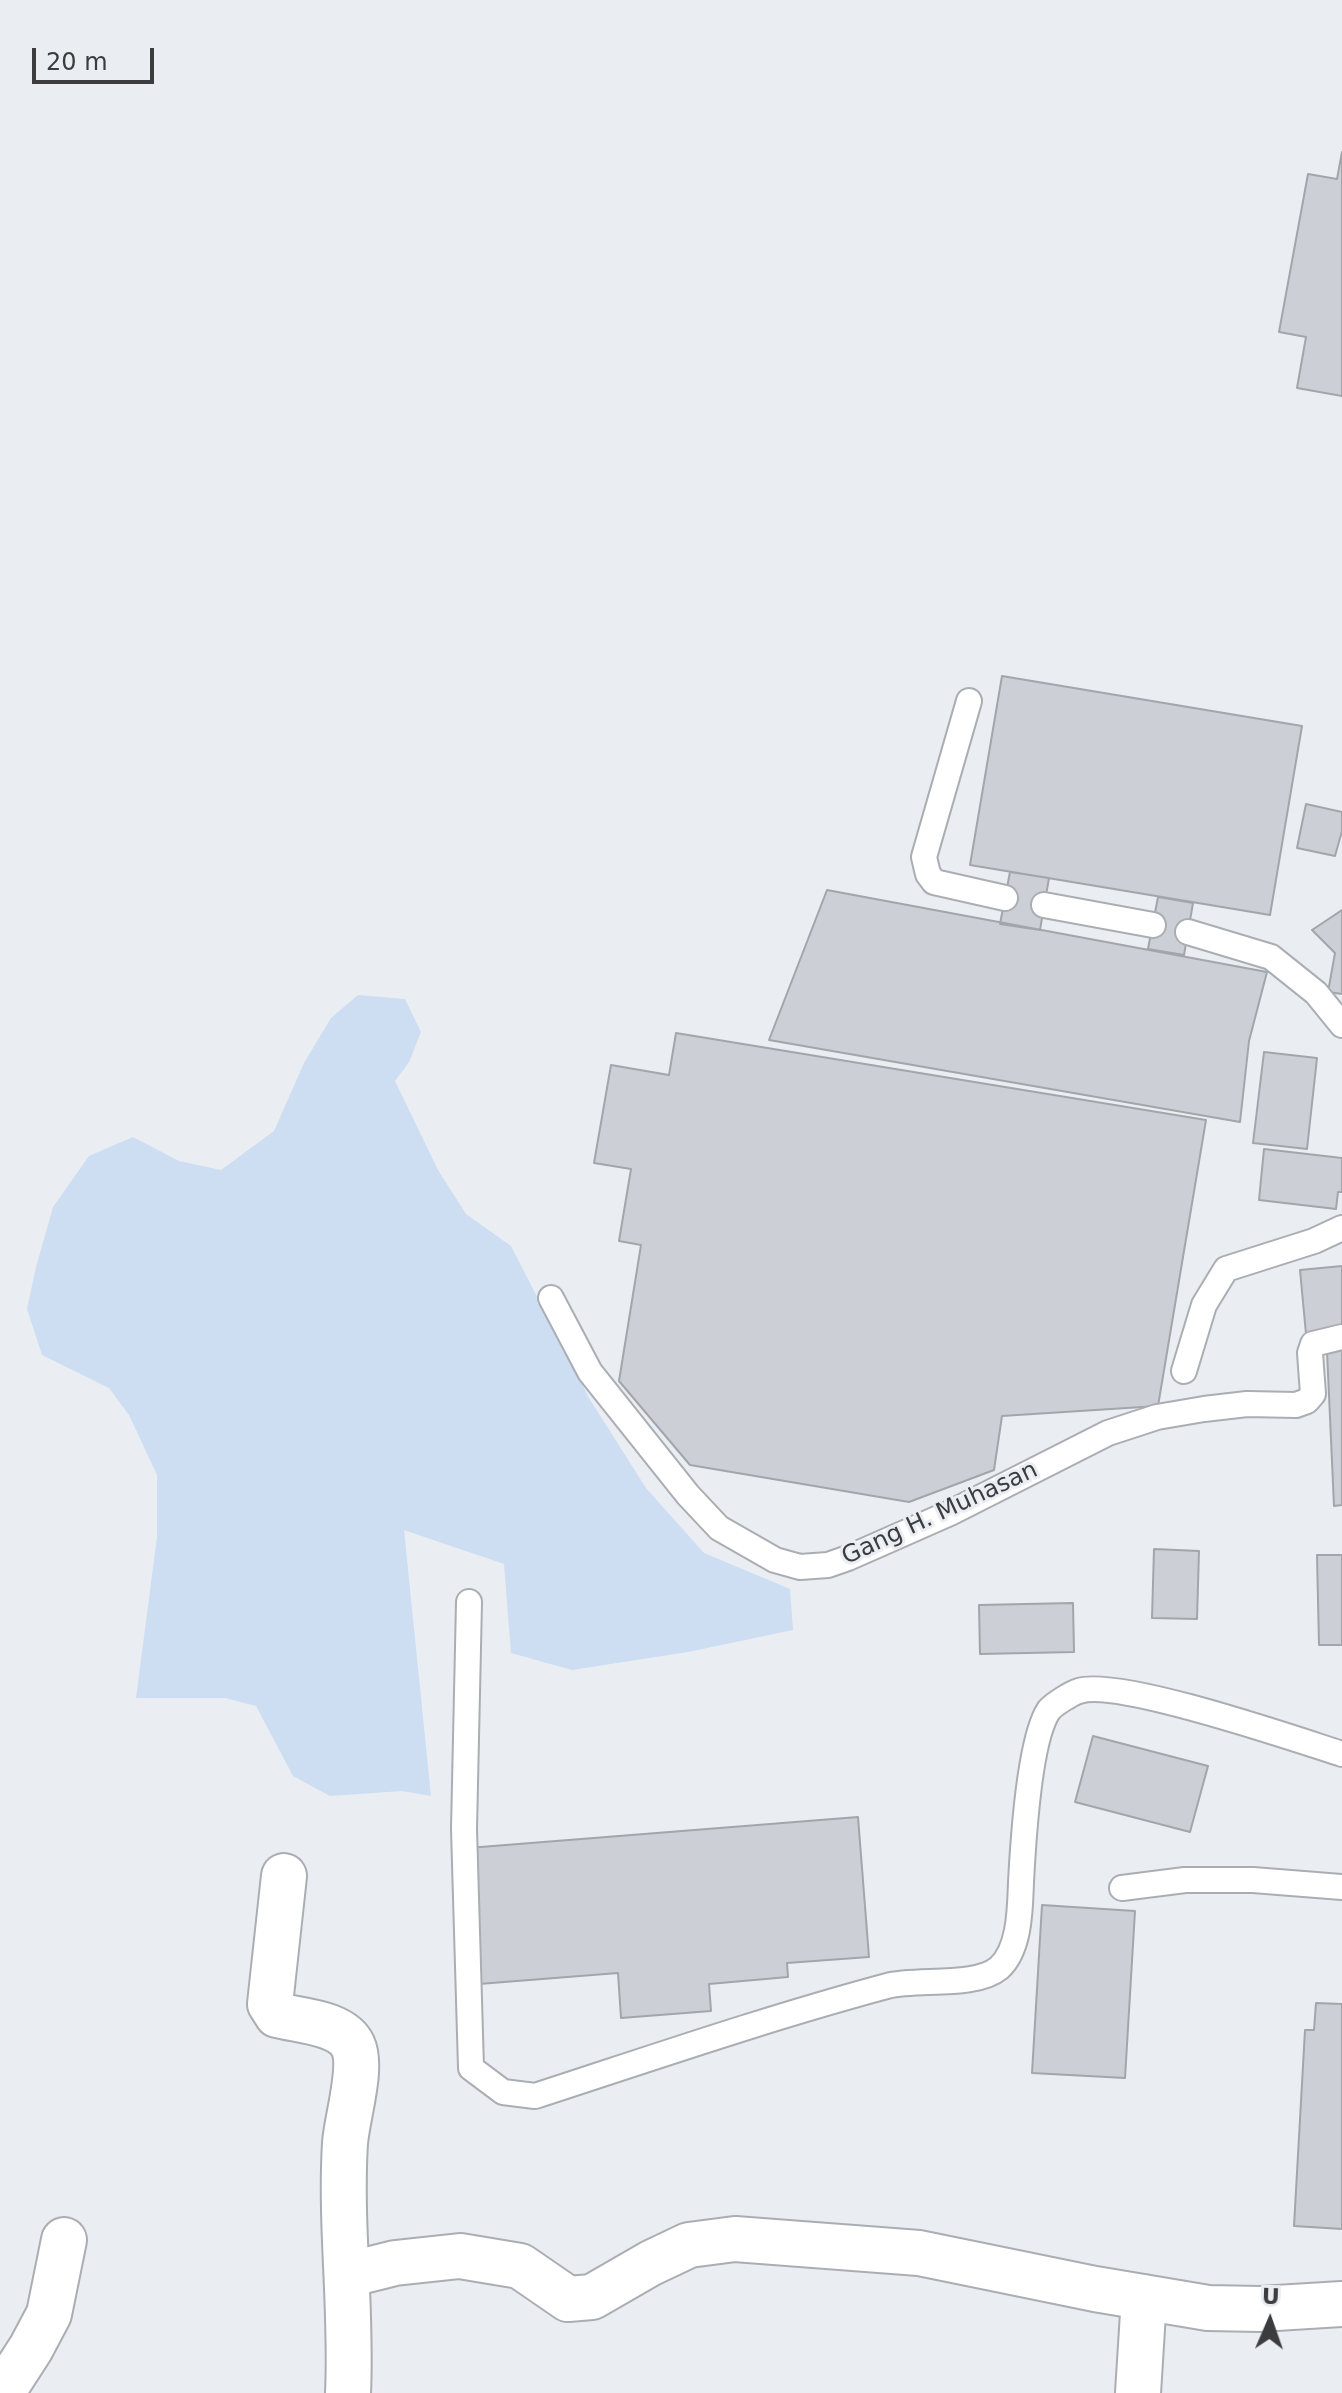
<!DOCTYPE html>
<style>
body{margin:0}
#map{position:relative;width:1342px;height:2393px;overflow:hidden;background:#eaeef3;font-family:"DejaVu Sans",sans-serif}
canvas{display:block}
.north{position:absolute;left:1230px;top:2281px;width:80px;height:80px;-webkit-text-stroke:6px #eaeef3;paint-order:stroke;rotate:2deg;font-size:22px;font-weight:700;line-height:32px;text-align:center;color:#3a3c3e}
.north::after{content:'';display:block;margin:auto;width:28px;height:36px;background:#3a3c3e;clip-path:polygon(50% 0,100% 100%,50% 72%,0 100%)}
.scale{position:absolute;left:32px;top:48px;width:122px;height:36px;box-sizing:border-box;border:4px solid #3a3c3e;border-top:0;padding-left:10px;font-size:24px;line-height:28px;white-space:nowrap;color:#3a3c3e;-webkit-text-stroke:6px #eaeef3;paint-order:stroke}
</style>
<div id="map">
<canvas width="1342" height="2393"></canvas>
<div class="north">U</div>
<div class="scale">20 m</div>
</div>
<script>
const g = document.querySelector('canvas').getContext('2d');
g.lineJoin = 'round';
function fill(path, color) { g.fillStyle = color; g.fill(path, 'evenodd'); }
function strokePath(path, color, width, dash) { g.strokeStyle = color; g.lineWidth = width; g.lineCap = dash ? 'butt' : 'round'; g.setLineDash(dash || []); g.stroke(path); }
function write(font, color, halo, rows, align = 'center') {
  g.font = font + ' "DejaVu Sans",sans-serif'; g.lineWidth = 6; g.setLineDash([]); g.textBaseline = 'middle'; g.strokeStyle = halo; g.fillStyle = color; for (const [text, x, y, turn = 0] of rows) {
    g.save(); g.translate(x, y); g.rotate((+turn || 0) * Math.PI / 180); g.textAlign = isNaN(turn) ? turn : align; if (halo) g.strokeText(text, 0, 0); g.fillText(text, 0, 0); g.restore();
  }
}
const green = new Path2D(`
 M358,995L405,999L421,1032L409,1062L395,1081L438,1170L466,1214L511,1246L589,1398L646,1488L704,1553L790,1589L793,1630L688,1652L572,1670L511,1653L504,1564L404,1530L431,1796L402,1791L330,1796L293,1776L256,1706L225,1698H136L157,1537V1475L129,1415L109,1388L42,1355L27,1309L36,1267L53,1207L89,1156L133,1137L179,1161L221,1170L274,1131L304,1063L331,1018Z`);
const building = new Path2D(`
 M1342,152V396L1297,388L1306,337L1279,332L1308,174L1337,179Z
 M1002,676L1302,726L1270,915L970,865Z
 M1306,804L1342,812V831L1335,856L1297,848Z
 M1010,872L1049,878L1040,930L1000,924Z
 M827,890L1267,972L1249,1041L1240,1122L769,1040Z
 M1158,897L1193,903L1184,955L1148,949Z
 M1342,910V994L1328,992L1335,953L1312,930Z
 M676,1033L1206,1120L1158,1406L1002,1416L994,1470L909,1502L690,1465L619,1381L641,1245L619,1241L631,1169L594,1163L611,1065L669,1075Z
 M1264,1052L1317,1058L1307,1149L1253,1143Z
 M1264,1149L1342,1158V1192H1338L1336,1209L1259,1200Z
 M1342,1266V1331L1306,1334L1300,1270Z
 M1327,1351H1342V1505L1334,1506Z
 M1154,1549L1199,1551L1197,1619L1152,1618Z
 M1317,1555H1342V1645H1319Z
 M1073,1603L1074,1652L980,1654L979,1605Z
 M1093,1736L1208,1766L1190,1832L1075,1802Z
 M858,1817L869,1957L787,1963L788,1977L709,1984L711,2011L621,2018L618,1973L479,1984L468,1848Z
 M1042,1905L1135,1911L1125,2078L1032,2073Z
 M1316,2003L1342,2004V2229L1294,2226L1305,2030H1314Z`);
const lane = new Path2D(`
 M969,701L924,857L928,874L934,882L1005,898
 M1044,905L1153,925
 M1188,932L1271,957L1316,993L1342,1025
 M551,1298L590,1372L688,1495L719,1528L775,1560L800,1567L828,1565L848,1558L950,1513L1108,1433L1157,1417L1204,1409L1247,1404L1296,1405L1307,1401L1313,1394L1310,1353L1313,1344L1342,1337
 M1184,1371L1204,1305L1226,1269L1314,1241L1342,1228
 M469,1602L464,1829L471,2068L503,2092L535,2096C652,2058 768,2018 887,1986C917,1978 975,1988 999,1968C1020,1949 1020,1909 1021,1882C1023,1844 1029,1739 1049,1710C1054,1704 1072,1693 1079,1691C1118,1678 1295,1739 1342,1754
 M1122,1888L1185,1880H1253L1342,1887`);
const street = new Path2D(`
 M284,1876L270,2004L277,2015C300,2021 342,2022 353,2046C363,2068 347,2117 345,2143C340,2226 352,2310 348,2393
 M347,2275L395,2263L460,2256L520,2266L568,2299L592,2297L651,2263L689,2245L735,2239L919,2253L1095,2289L1208,2308L1260,2309L1342,2304
 M2,2393L31,2348L49,2314L64,2240
 M1138,2393L1144,2297`);
const streetNames = [
 ["Gang H. Muhasan",940,1514,-25]
];
fill(green, '#cdddf2');
fill(building, '#ccd0d6');
strokePath(building, '#a2a6ab', 2);
strokePath(lane, '#aaaeb3', 28);
strokePath(street, '#aaaeb3', 48);
strokePath(lane, '#fff', 24);
strokePath(street, '#fff', 44);
write('24px', '#3a3c3e', '#eaeef3', streetNames);
</script>
